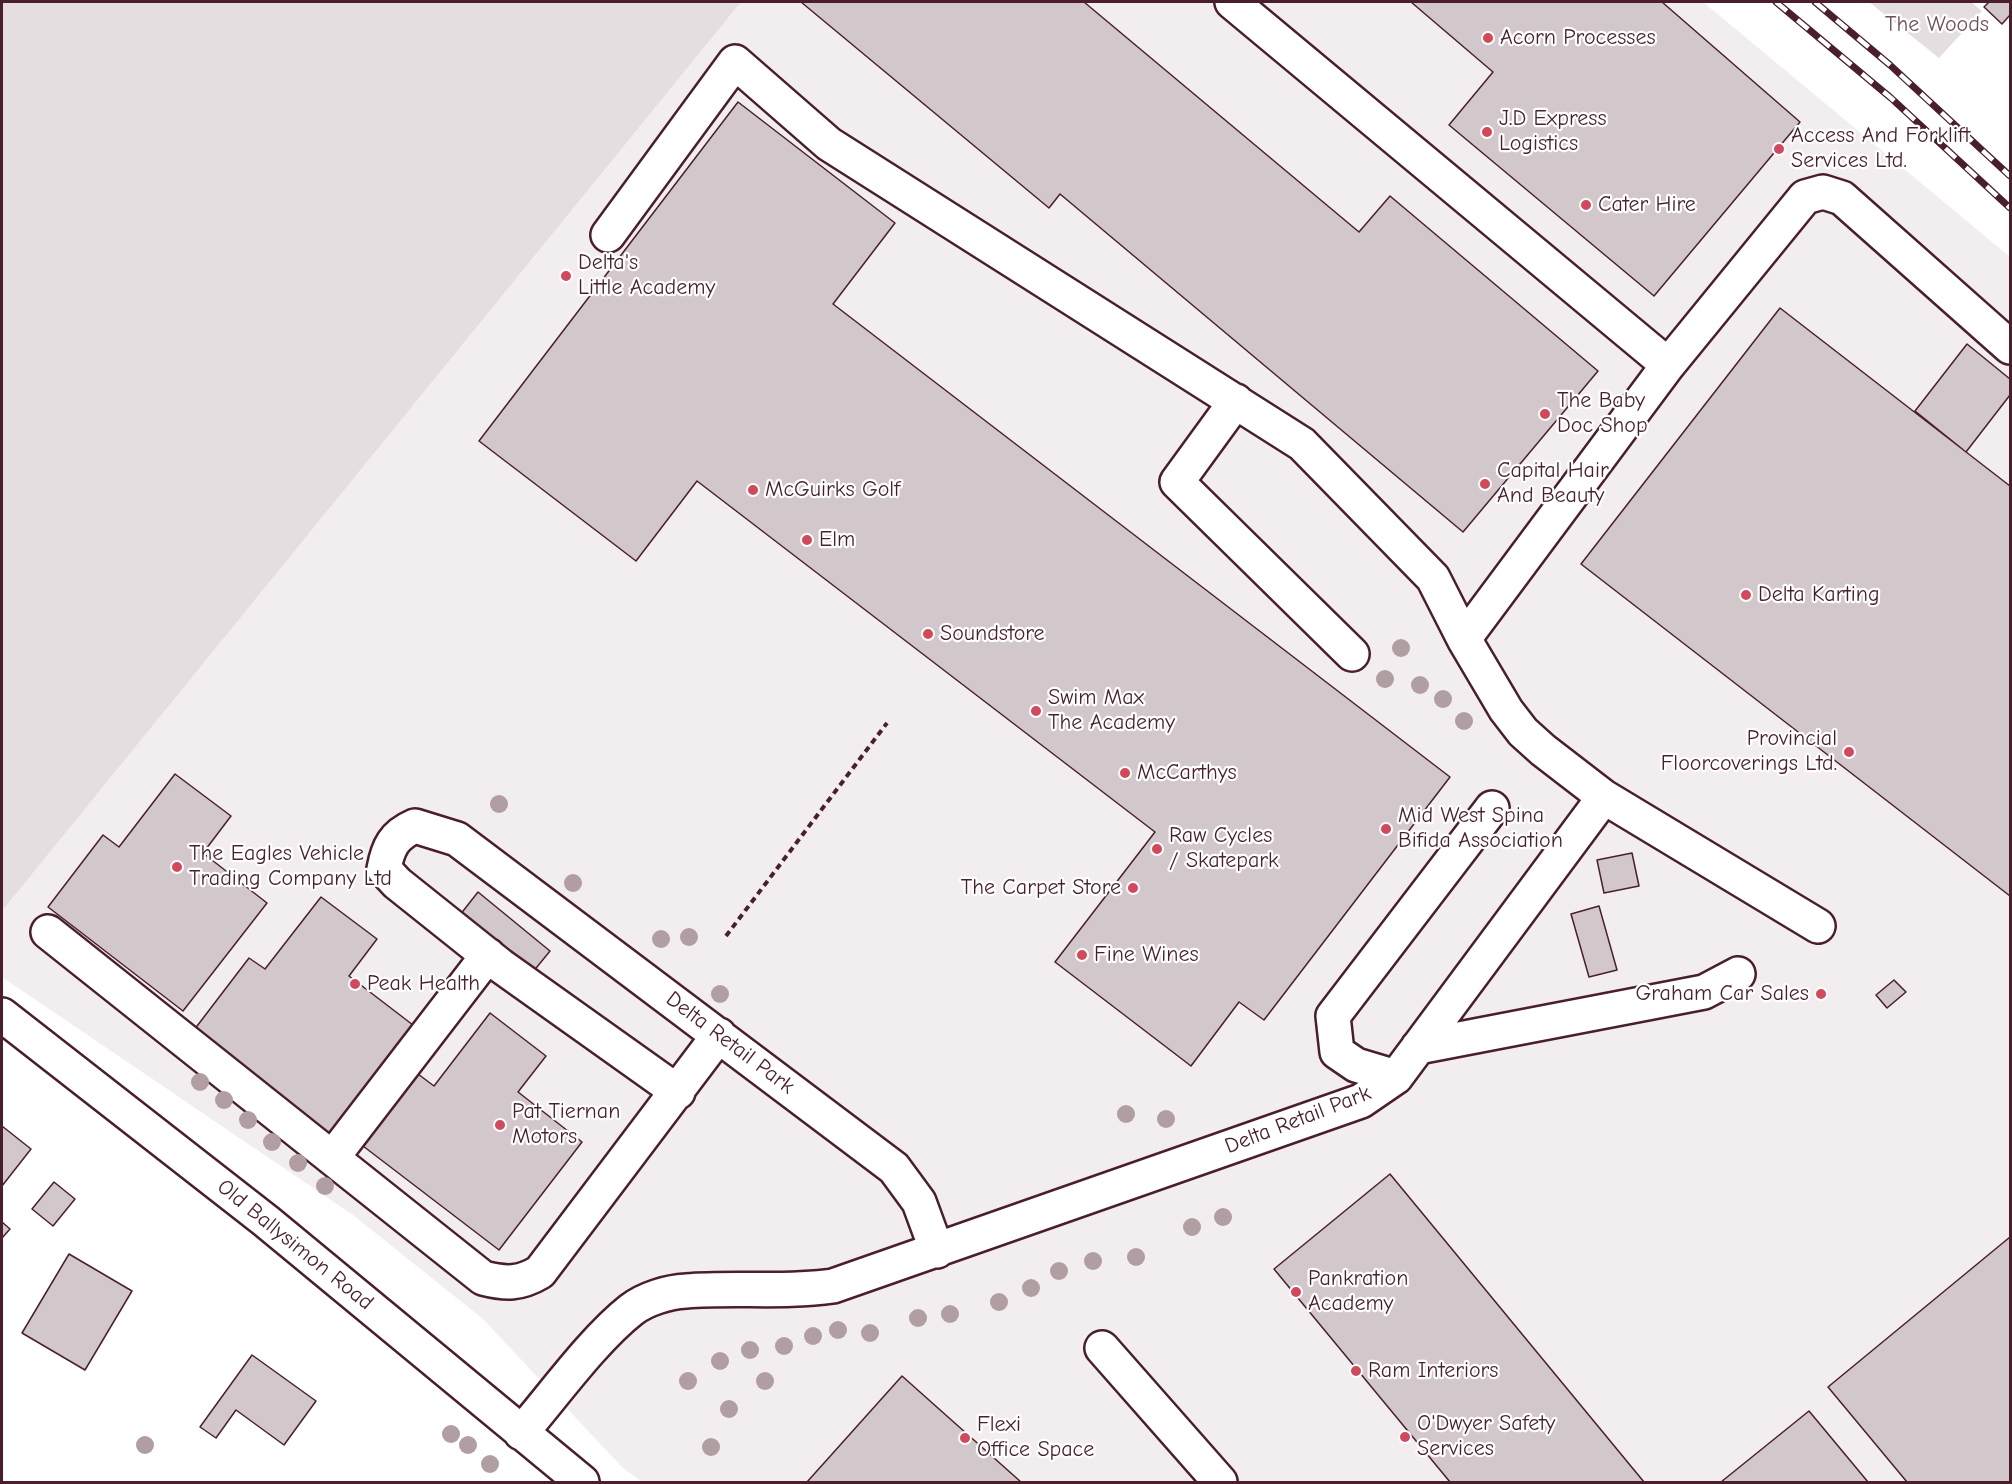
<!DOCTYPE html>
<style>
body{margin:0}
#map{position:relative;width:2012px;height:1484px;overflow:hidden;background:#fff;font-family:"Comic Neue",sans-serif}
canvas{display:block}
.frame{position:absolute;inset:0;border:3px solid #4a1f2b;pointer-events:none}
</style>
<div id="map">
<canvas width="2012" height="1484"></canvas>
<div class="frame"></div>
</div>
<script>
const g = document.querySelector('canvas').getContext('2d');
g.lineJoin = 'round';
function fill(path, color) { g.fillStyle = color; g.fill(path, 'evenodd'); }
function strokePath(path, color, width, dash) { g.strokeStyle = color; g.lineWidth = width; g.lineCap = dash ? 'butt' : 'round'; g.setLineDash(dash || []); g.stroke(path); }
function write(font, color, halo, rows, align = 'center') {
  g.font = font + ' "Comic Neue",sans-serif'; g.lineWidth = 4.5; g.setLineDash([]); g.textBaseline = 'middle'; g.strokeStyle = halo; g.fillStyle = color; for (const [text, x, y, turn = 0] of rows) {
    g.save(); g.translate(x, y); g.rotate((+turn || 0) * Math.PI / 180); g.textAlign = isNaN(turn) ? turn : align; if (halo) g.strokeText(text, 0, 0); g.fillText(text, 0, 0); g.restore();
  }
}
const built = new Path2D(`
 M741,2H1703L2010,257V1482H642L622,1467L483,1319L353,1215L2,977V911Z`);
const green = new Path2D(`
 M2,2H741L2,911Z
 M1869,2H1971L1982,11L1939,58Z`);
const building = new Path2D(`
 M801,2H1084L1359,232L1390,196L1598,371L1463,532L1060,194L1049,208Z
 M1411,2H1662L1800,122L1654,296L1449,125L1493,72Z
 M1989,2H2010V15L2002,24L1984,7Z
 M738,102L895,223L833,304L1450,777L1264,1020L1239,1002L1191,1066L1055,962L1155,832L697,481L636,561L479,441Z
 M1780,308L2010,486V896L1581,564Z
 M1967,344L2010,379V395L1966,452L1915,411Z
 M175,774L231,816L203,853L267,903L183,1011L48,907L103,835L119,847Z
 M1632,853L1639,886L1604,893L1597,860Z
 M478,892L550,951L528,978L456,920Z
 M321,897L377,939L349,976L413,1025L330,1134L194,1030L249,958L265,969Z
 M1599,906L1617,970L1589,977L1571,914Z
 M1894,980L1906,992L1887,1008L1876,995Z
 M490,1013L546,1056L518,1092L582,1142L499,1250L363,1146L418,1074L434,1086Z
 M2,1126L31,1149L2,1186Z
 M1390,1174L1644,1482H1450L1274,1269Z
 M54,1182L75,1199L53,1226L32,1209Z
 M2,1222L10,1229L2,1238Z
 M2010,1237V1482H1907L1828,1387Z
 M69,1254L132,1291L85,1370L22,1333Z
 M252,1355L316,1401L284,1445L236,1410L216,1438L200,1427Z
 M902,1376L1021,1482H807Z
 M1809,1411L1868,1482H1721Z`);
const path = new Path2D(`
 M726,936L887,723`);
const minor = new Path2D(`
 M1232,2L1668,365
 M608,235L735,62L829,144L1302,444L1433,578L1464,639
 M1236,401L1177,482L1352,654
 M1818,926L1604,797L1543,750L1523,732L1506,710L1464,639L1668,365L1805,197L1823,192L1842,198L2010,347
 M48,932L483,1278C506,1284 520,1284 540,1272L719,1035
 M2,1015L266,1221L582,1482
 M1418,1047L1704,992L1738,974
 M1396,1077L1356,1065L1337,1052L1333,1016L1492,808
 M678,1092L501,966L397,883L384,869C388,847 394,835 415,826L457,839L894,1168L919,1202L937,1251
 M332,1158L488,955
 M1102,1348L1220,1482
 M521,1433C553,1396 593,1340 631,1310C645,1299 668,1292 686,1291C735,1287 784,1293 833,1286L1361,1101L1396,1077L1604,797`);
const rail = new Path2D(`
 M1776,2L1891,98L2010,208
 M1815,2L1890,65L2010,176`);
const trees = [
 [1401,648],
 [1385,679],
 [1420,685],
 [1443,699],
 [1464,721],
 [499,804],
 [573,883],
 [689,937],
 [661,939],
 [720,994],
 [200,1082],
 [224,1100],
 [1126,1114],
 [1166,1119],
 [248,1120],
 [272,1142],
 [298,1163],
 [325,1186],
 [1223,1217],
 [1192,1227],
 [1136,1257],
 [1093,1261],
 [1059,1271],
 [1031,1288],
 [999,1302],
 [950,1314],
 [918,1318],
 [838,1330],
 [870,1333],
 [813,1336],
 [784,1346],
 [750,1350],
 [720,1361],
 [688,1381],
 [765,1381],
 [729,1409],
 [451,1434],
 [145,1445],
 [468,1445],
 [711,1447],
 [490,1464]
];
const markers = [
 [1488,38,6,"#d1495b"],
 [1487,132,6,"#d1495b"],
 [1779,149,6,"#d1495b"],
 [1586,205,6,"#d1495b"],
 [566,276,6,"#d1495b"],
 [1545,414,6,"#d1495b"],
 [1485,484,6,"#d1495b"],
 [753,490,6,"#d1495b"],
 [807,540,6,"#d1495b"],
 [1746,595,6,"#d1495b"],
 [928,634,6,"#d1495b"],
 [1036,711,6,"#d1495b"],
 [1849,752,6,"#d1495b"],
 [1125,773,6,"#d1495b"],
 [1386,829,6,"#d1495b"],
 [1157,849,6,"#d1495b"],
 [177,867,6,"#d1495b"],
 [1133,888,6,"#d1495b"],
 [1082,955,6,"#d1495b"],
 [355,984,6,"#d1495b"],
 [1821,994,6,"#d1495b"],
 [500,1125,6,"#d1495b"],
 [1296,1292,6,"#d1495b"],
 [1356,1371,6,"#d1495b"],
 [1405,1437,6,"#d1495b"],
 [965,1438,6,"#d1495b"]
];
const parkNames = [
 ["The Woods",1937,25]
];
const poiNames = [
 ["Acorn Processes",1500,38],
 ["J.D Express",1499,119],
 ["Logistics",1499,144],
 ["Access And Forklift",1791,136],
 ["Services Ltd.",1791,161],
 ["Cater Hire",1598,205],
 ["Delta's",578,263],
 ["Little Academy",578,288],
 ["The Baby",1557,401],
 ["Doc Shop",1557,426],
 ["Capital Hair",1497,471],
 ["And Beauty",1497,496],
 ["McGuirks Golf",765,490],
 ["Elm",819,540],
 ["Delta Karting",1758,595],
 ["Soundstore",940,634],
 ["Swim Max",1048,698],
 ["The Academy",1048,723],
 ["Provincial",1837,739,"right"],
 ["Floorcoverings Ltd.",1837,764,"right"],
 ["McCarthys",1137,773],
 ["Mid West Spina",1398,816],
 ["Bifida Association",1398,841],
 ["Raw Cycles",1169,836],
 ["/ Skatepark",1169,861],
 ["The Eagles Vehicle",189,854],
 ["Trading Company Ltd",189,879],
 ["The Carpet Store",1121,888,"right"],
 ["Fine Wines",1094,955],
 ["Peak Health",367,984],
 ["Graham Car Sales",1809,994,"right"],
 ["Pat Tiernan",512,1112],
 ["Motors",512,1137],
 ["Pankration",1308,1279],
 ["Academy",1308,1304],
 ["Ram Interiors",1368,1371],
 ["O'Dwyer Safety",1417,1424],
 ["Services",1417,1449],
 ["Flexi",977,1425],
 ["Office Space",977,1450]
];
const streetNames = [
 ["Delta Retail Park",730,1043,37],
 ["Delta Retail Park",1298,1120,-21],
 ["Old Ballysimon Road",295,1245,39]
];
fill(built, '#f2eeef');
fill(green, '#e5dee0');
fill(building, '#d2c7cb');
strokePath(building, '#4a1f2b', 1.5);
strokePath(minor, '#4a1f2b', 38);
strokePath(path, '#4a1f2b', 4, [6, 4.5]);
strokePath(minor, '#fff', 33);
strokePath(rail, '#4a1f2b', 7);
strokePath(rail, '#fff', 4.5, [14]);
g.fillStyle = '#b19ea3';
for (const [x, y] of trees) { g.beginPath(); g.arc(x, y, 9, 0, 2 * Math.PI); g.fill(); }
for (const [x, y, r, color] of markers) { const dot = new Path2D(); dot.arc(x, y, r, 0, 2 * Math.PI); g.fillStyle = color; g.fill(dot); strokePath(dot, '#fff', 2); }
write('22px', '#714f58', '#fff', parkNames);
write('22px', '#4a1f2b', '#fff', poiNames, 'left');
write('22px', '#4a1f2b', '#fff', streetNames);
</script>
